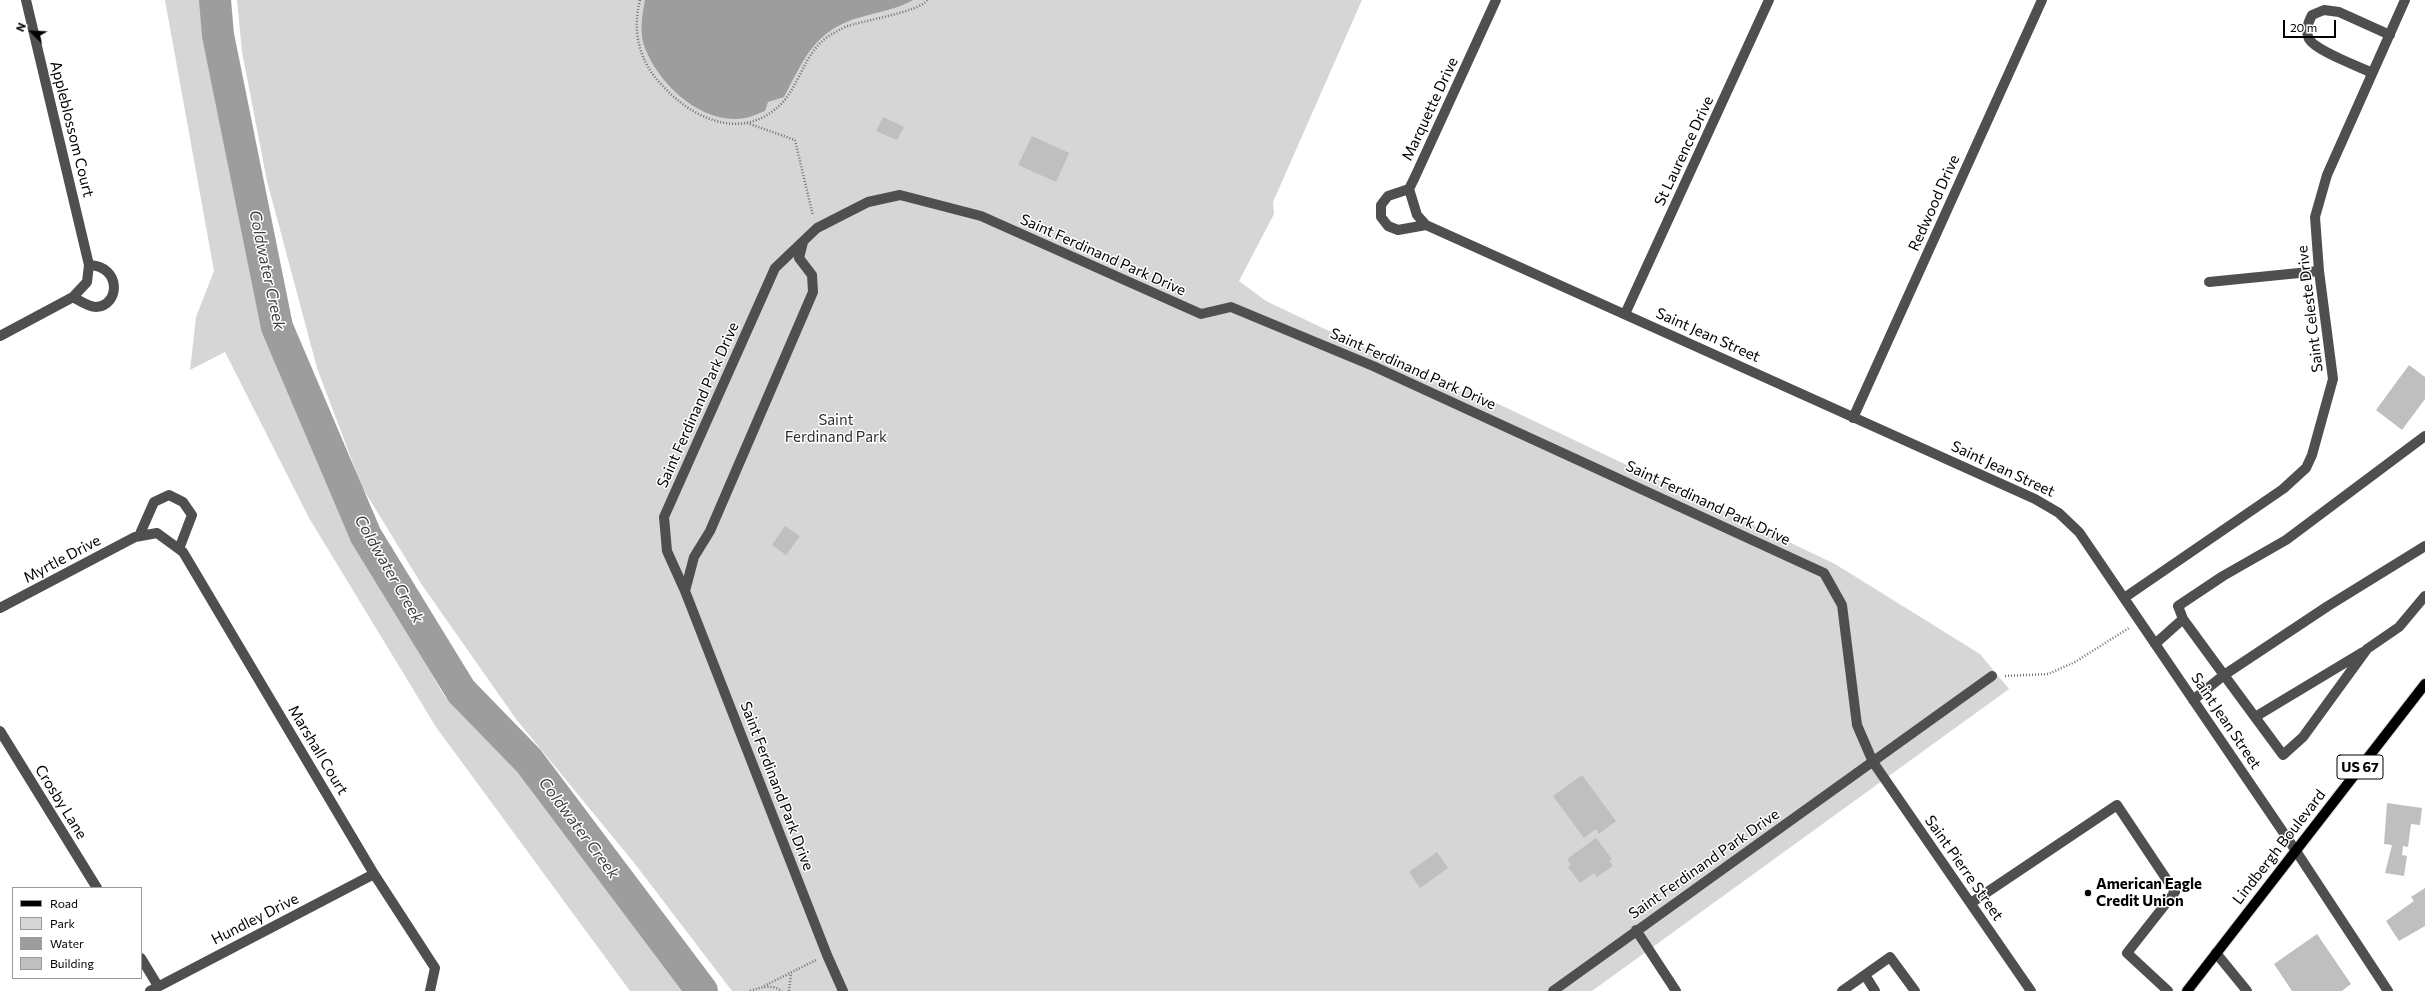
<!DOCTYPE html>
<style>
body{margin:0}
#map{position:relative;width:2425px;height:991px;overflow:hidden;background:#fff;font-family:Commissioner,sans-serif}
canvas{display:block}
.legend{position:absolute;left:12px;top:887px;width:130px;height:92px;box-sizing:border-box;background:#fff;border:1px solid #999;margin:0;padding:5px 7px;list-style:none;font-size:12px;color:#000}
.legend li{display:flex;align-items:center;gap:8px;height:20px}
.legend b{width:20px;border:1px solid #999}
.north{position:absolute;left:12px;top:12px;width:40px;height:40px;-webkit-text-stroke:3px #fff;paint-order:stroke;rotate:294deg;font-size:11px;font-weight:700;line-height:16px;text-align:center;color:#000}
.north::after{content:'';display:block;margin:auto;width:14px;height:18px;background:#000;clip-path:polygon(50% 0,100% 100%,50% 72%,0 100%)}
.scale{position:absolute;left:2283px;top:20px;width:53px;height:18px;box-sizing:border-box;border:2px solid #000;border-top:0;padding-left:5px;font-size:12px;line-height:14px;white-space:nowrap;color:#000;-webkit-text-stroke:3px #fff;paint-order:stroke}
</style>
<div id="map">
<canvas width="2425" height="991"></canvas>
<ul class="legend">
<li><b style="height:5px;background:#000"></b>Road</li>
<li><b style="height:11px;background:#d6d6d6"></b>Park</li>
<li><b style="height:11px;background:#9d9d9d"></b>Water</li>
<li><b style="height:11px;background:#bfbfbf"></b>Building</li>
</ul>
<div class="north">N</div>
<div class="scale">20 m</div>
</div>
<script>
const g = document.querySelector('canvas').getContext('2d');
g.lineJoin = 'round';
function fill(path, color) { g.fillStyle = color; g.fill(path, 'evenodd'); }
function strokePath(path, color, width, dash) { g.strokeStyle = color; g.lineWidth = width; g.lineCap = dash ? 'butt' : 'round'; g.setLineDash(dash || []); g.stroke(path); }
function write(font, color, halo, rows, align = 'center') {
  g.font = font + ' Commissioner,sans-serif'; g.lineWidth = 3; g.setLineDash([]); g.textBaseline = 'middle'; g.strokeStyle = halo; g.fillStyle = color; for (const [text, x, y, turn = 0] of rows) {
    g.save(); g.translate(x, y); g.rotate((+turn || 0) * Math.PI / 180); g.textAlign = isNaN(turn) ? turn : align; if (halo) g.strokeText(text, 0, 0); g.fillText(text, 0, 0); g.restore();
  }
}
const green = new Path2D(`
 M165,0H200L262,331L347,529L445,697L511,763L683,991H630L436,727L309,518L225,352L190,370L196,317L214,271Z
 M237,0H1362L1273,202L1274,214L1239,281L1266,301L1457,392L1469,390L1835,564L1980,654L2009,689L1592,991H732L635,864L516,719L422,585L362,487L317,368L267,181L242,52Z`);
const water = new Path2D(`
 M645,0H913C898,9 878,12 861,17C815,30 805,57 784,97L768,102L765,111C759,113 752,117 745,118C703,126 659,85 645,48C639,33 642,16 645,0Z`);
const river = new Path2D(`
 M215,0L218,35L277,327L366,536L461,691L529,761L702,991`);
const building = new Path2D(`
 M883,117L904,127L897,140L876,131Z
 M1032,136L1069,153L1056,182L1018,165Z
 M2409,365L2425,377V399L2402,430L2376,410Z
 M785,526L800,536L786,555L772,545Z
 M1582,775L1616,821L1599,834L1596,829L1584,838L1553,796Z
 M2387,803L2422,808L2420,825L2411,824L2408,847L2403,846L2402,855L2407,856L2404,876L2385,873L2392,845L2384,844Z
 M1596,838L1612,859L1609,861L1613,866L1597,877L1594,873L1580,883L1568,867L1571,865L1567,859Z
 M1437,852L1448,868L1420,888L1409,872Z
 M2425,888V926L2399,941L2386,921L2414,901L2411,897Z
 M2317,934L2351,984L2342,991H2292L2274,964Z`);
const path = new Path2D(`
 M640,0C632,31 639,61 661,84C692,119 743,143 782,103C800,84 805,51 829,36C834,33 839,30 845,27C860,21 920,12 927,0
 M747,123L795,140L813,216
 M2005,676L2048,674L2075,662L2129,628
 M764,986L816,960
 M750,991C762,987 771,984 782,991
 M789,991L791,973`);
const minor = new Path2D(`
 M1496,0L1414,179L1409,189L1388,196L1381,205V217L1388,226L1398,230L1426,225L2035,499L2059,513L2079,532L2296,851L2388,991
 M2372,73C2358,66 2316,51 2309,39C2305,30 2308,23 2312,15L2324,10L2339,12L2390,35
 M1409,189L1417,215L1426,225
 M2209,282L2319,271
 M73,297C80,301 89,307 96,307C120,306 122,266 89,265
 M1625,314L1769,0
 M0,336L73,297L87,282L89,265L26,0
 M1853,418L2042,0
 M139,536L154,502L169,495L183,502L192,515L179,549
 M2425,546L2328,606L2224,675L2283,755L2303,737L2367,649L2399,627L2425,596
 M685,591L694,557L710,531L813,292L812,275L799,258L803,242
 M2124,598L2283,489L2306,468L2312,455L2333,379L2319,271L2315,217L2327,175L2405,0
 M0,608L135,537L157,533L183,552L374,874L435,968L430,991
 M2155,644L2183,619
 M2193,700L2224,675L2183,619L2178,606L2223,576L2286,540L2425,436
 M2255,717L2363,652
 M0,731L97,888
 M1971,903L2117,805L2175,892L2127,953L2168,991
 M1636,930L1676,991
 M2216,953L2247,991
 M141,958L158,986
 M1865,975L1875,991
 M150,991L374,874
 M843,991L827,955L685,591L667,551L664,517L775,268L817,228L868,202L900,195L981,216L1201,314L1231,307L1373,366L1824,573L1842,605L1857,725L1873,762L2031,991
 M1553,991L1992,676
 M1842,991L1890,957L1915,991`);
const major = new Path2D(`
 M2187,991L2425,684`);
const markers = [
 [2088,893,4,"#000"]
];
const shields = [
 [2360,767,46]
];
const shieldNames = [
 ["US 67",2360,767]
];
const streetNames = [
 ["Marquette Drive",1430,109,-65],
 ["Appleblossom Court",72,129,76],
 ["St Laurence Drive",1684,151,-65],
 ["Redwood Drive",1934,203,-66],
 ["Saint Ferdinand Park Drive",1103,255,24],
 ["Saint Celeste Drive",2310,309,-97],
 ["Saint Jean Street",1708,335,24],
 ["Saint Ferdinand Park Drive",1413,369,24],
 ["Saint Ferdinand Park Drive",698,405,-66],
 ["Saint Jean Street",2003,469,25],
 ["Saint Ferdinand Park Drive",1708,503,25],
 ["Myrtle Drive",62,559,-28],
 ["Saint Jean Street",2226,721,56],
 ["Marshall Court",318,750,59],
 ["Saint Ferdinand Park Drive",777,786,69],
 ["Crosby Lane",61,802,58],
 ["Lindbergh Boulevard",2279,847,-52],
 ["Saint Ferdinand Park Drive",1704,864,-35],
 ["Saint Pierre Street",1964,868,55],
 ["Hundley Drive",255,919,-27]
];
const parkNames = [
 ["Saint",836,420],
 ["Ferdinand Park",836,437]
];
const poiNames = [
 ["American Eagle",2096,884],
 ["Credit Union",2096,901]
];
const waterNames = [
 ["Coldwater Creek",267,270,78],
 ["Coldwater Creek",389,569,60],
 ["Coldwater Creek",579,828,53]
];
fill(green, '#d6d6d6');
fill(water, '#9d9d9d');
strokePath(river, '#9d9d9d', 32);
fill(building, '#bfbfbf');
strokePath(major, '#dbdbdb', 12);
strokePath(path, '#717171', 2.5, [1, 2]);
strokePath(minor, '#4f4f4f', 10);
strokePath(major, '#000', 10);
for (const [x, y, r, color] of markers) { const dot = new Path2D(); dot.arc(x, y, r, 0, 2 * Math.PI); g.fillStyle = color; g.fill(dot); strokePath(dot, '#fff', 1.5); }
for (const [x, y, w] of shields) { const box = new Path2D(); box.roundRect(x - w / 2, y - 12, w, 24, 3); g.fillStyle = '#fff'; g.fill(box); strokePath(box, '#000', 1); }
write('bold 14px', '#000', null, shieldNames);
write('15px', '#000', '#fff', streetNames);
write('15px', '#2d2d2d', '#fff', parkNames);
write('bold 15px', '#000', '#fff', poiNames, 'left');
write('italic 16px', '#3e3e3e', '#fff', waterNames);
</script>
